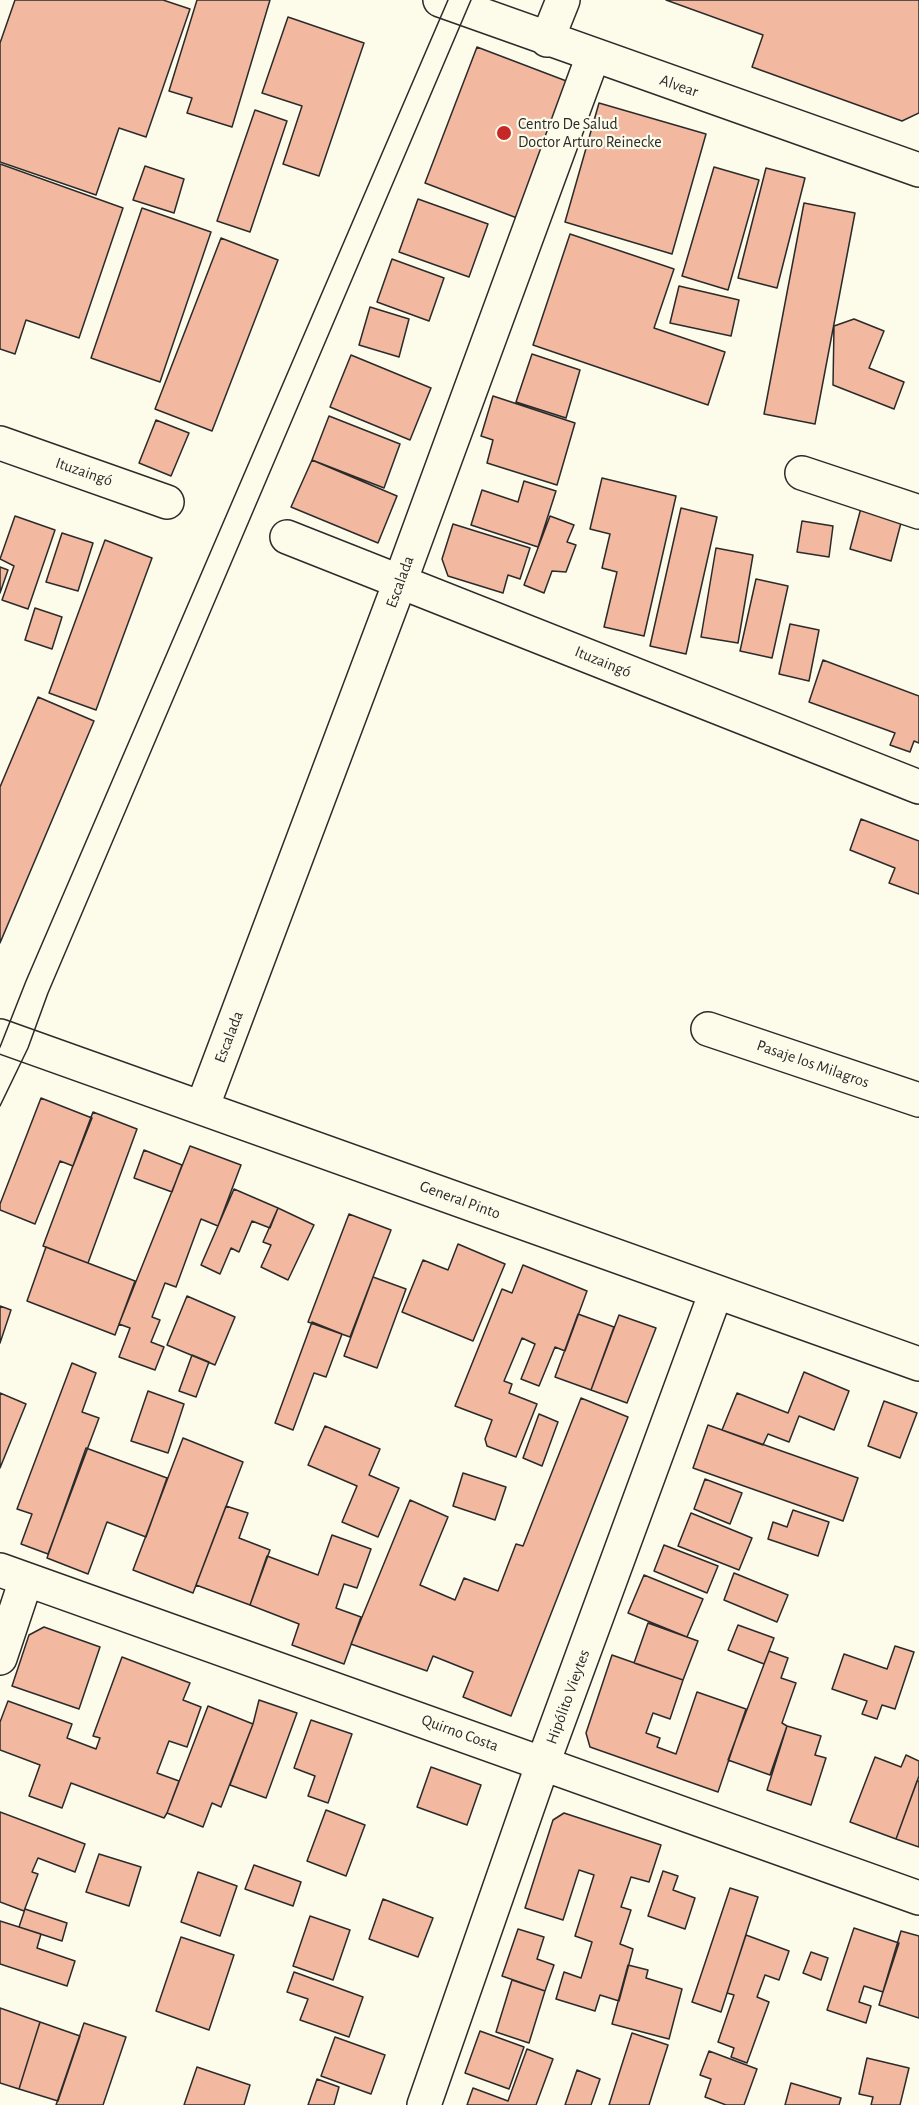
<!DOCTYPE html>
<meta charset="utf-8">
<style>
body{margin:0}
canvas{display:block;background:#fdfbea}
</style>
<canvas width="919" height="2105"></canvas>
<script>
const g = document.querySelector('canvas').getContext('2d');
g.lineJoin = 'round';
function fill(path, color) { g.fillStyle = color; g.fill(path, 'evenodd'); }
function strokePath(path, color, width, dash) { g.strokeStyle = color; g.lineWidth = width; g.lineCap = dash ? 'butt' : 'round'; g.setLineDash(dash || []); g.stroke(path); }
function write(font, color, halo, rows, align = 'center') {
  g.font = font + ' "Alegreya Sans",sans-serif'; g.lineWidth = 4.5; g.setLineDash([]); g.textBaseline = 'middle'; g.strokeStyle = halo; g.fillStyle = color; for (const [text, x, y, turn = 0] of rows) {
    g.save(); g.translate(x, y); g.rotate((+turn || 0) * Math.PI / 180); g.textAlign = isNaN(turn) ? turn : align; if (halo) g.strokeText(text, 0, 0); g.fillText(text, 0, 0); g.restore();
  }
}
const building = new Path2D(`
 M15,0H163L190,9L146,137L119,128L96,195L0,162V43Z
 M197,0H270L232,127L187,113L192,98L169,91Z
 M666,0H919V113L902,121L752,67L763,35Z
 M288,17L364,43L319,176L283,164L302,106L262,93Z
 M477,47L569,82L517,218L425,183Z
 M599,103L706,134L672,254L565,222Z
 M255,110L287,121L250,232L217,221Z
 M0,164L123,208L79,338L26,320L15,354L0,349Z
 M145,166L184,179L174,213L133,200Z
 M714,167L759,180L728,290L682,276Z
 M766,168L805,178L777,288L738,278Z
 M418,199L488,224L469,277L399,252Z
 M804,203L855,213L815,424L764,414Z
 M142,208L211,232L160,382L91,358Z
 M570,234L674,269L654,328L725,352L708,405L533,345Z
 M221,238L278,260L212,431L155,409Z
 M392,259L444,278L429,321L377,302Z
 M679,286L739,300L731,336L670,323Z
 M370,307L409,319L399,357L359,345Z
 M854,319L884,331L869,368L904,382L894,409L833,385L834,326Z
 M532,354L580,370L566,418L516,402Z
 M351,355L431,388L410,440L330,407Z
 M493,396L575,423L557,485L487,463L493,440L481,436Z
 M329,416L400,444L384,488L312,460Z
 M156,420L189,433L171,476L139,463Z
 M312,460L397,496L378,543L291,507Z
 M602,478L676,496L644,636L604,627L617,572L602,568L610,534L590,529Z
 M524,481L556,491L538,547L471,525L482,490L518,502Z
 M681,508L717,517L686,654L650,646Z
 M861,508L902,519L891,561L850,549Z
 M15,516L55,530L28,609L2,600L14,566L0,559Z
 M550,516L574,525L567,542L576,545L566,572L552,571L544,593L524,585Z
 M802,521L833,526L829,557L797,552Z
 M453,524L530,548L520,579L508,575L503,593L448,576L442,559Z
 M62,533L93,543L78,591L46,582Z
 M105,540L152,558L96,710L49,693Z
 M716,548L753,555L738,643L701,637Z
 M0,567L8,570L0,593Z
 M756,579L788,586L772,658L740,651Z
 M35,608L62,617L52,649L25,640Z
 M790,624L819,630L809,681L779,674Z
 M823,660L919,696V743L914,741L910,752L890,745L895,733L809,702Z
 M38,697L94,721L0,943V787Z
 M861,819L919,841V894L889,883L895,868L850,850Z
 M41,1098L92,1118L73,1166L60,1161L35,1224L0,1210V1204Z
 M93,1112L137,1129L88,1263L43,1246Z
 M190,1146L241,1165L218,1226L201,1219L176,1287L165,1283L152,1317L160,1320L151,1342L164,1347L155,1370L119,1357L130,1328L119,1324Z
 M144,1150L182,1165L172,1192L134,1178Z
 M234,1189L278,1208L270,1228L252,1221L239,1252L231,1248L220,1274L201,1265Z
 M278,1208L314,1225L288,1280L261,1267L271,1245L263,1242Z
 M349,1214L391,1230L350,1337L308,1322Z
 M458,1244L505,1264L473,1341L402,1312L423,1260L448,1270Z
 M46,1247L135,1281L115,1335L27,1301Z
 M523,1265L587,1291L565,1351L555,1347L539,1386L521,1379L535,1344L522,1338L504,1381L512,1384L509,1393L537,1404L516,1457L487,1446L485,1439L492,1420L455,1406L502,1289L512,1293Z
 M373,1277L406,1289L377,1368L344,1356Z
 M187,1296L235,1317L215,1365L167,1345Z
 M0,1306L11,1310L0,1343Z
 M578,1314L614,1327L591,1390L555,1377Z
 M619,1315L656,1328L627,1403L591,1390Z
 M312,1322L342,1334L326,1377L314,1373L293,1430L275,1423Z
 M192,1355L209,1362L196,1397L179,1391Z
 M72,1363L96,1373L82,1412L99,1418L48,1554L21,1544L32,1514L17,1509Z
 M804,1372L849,1391L834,1430L799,1416L789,1442L768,1434L763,1445L722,1430L737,1393L788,1413Z
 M148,1391L184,1404L168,1453L131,1441Z
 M0,1393L26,1404L0,1468Z
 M581,1398L628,1417L511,1716L463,1697L473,1672L433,1656L427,1671L351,1644L410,1500L448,1517L420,1585L455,1600L464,1578L498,1591L516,1544L523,1546Z
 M884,1401L917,1413L900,1458L868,1446Z
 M539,1414L558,1422L542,1466L523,1458Z
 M708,1425L858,1478L843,1521L693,1468Z
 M325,1426L380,1449L369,1475L399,1488L378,1537L342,1522L357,1486L308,1465Z
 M183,1438L243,1462L193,1593L133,1570Z
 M86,1448L167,1478L146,1537L107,1522L88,1574L47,1558Z
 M463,1473L506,1487L495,1520L453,1506Z
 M705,1479L742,1493L730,1524L694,1509Z
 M226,1506L248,1513L239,1538L270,1550L250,1605L196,1585Z
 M793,1510L829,1522L818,1556L768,1539L773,1522L787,1527Z
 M691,1513L752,1538L739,1570L678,1546Z
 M332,1535L371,1549L357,1588L344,1584L336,1608L361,1617L344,1664L292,1645L299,1624L250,1605L267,1556L318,1575Z
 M664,1545L718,1566L707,1593L654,1571Z
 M734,1573L788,1595L777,1622L724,1600Z
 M644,1575L703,1599L687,1637L628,1613Z
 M648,1623L698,1641L683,1680L634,1663Z
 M738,1625L774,1638L764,1664L728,1650Z
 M44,1627L100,1647L79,1709L12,1686L29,1635Z
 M895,1646L914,1652L895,1709L882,1705L877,1719L862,1714L867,1701L832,1689L844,1654L887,1669Z
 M769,1651L788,1658L781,1678L796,1683L782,1723L787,1726L770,1775L728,1760Z
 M612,1655L683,1680L670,1719L653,1713L646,1733L660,1738L657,1747L676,1754L697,1692L746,1709L718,1792L590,1747L586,1733Z
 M122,1657L190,1683L183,1700L201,1707L187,1747L169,1741L157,1773L179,1781L167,1813L164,1818L71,1783L62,1808L29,1796L40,1765L0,1750V1722L8,1701L72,1724L67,1738L96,1749L100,1738L93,1736Z
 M259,1700L297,1713L266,1798L230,1785L253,1724Z
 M208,1706L253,1724L221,1807L212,1803L203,1827L167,1813Z
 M311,1720L352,1734L328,1803L308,1796L315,1776L294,1768Z
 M787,1726L821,1736L815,1755L826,1758L811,1805L767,1790Z
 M906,1755L919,1761V1776L896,1839L850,1822L875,1757L901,1767Z
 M431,1767L481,1785L467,1825L417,1807Z
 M917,1781H919V1847L896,1839Z
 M326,1810L365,1825L346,1876L307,1861Z
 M0,1812L85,1844L75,1872L38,1858L32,1872L38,1874L24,1911L0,1902Z
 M564,1813L661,1845L649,1882L631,1877L621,1907L631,1910L620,1944L633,1949L619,2001L600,1995L595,2011L556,1999L564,1972L581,1978L592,1942L575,1936L594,1875L579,1870L563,1920L525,1908L553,1820Z
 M99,1854L141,1867L129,1906L86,1892Z
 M254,1865L301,1882L293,1906L245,1889Z
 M663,1871L678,1876L673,1890L695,1898L685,1929L648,1916Z
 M198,1872L237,1886L220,1936L181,1922Z
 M730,1888L758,1897L721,2012L692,2002Z
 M383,1899L433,1918L418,1957L369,1939Z
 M25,1909L67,1923L62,1941L19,1927Z
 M310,1916L350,1930L333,1980L293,1966Z
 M0,1921L41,1934L37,1948L75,1961L67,1986L0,1964Z
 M854,1928L899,1943L883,1992L864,1986L859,2002L871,2006L866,2023L827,2010Z
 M518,1929L544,1937L537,1959L554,1965L545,1991L502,1976Z
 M901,1931L919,1936V2018L879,2005Z
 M746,1935L789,1951L779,1980L765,1975L757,1997L769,2002L747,2063L731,2057L734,2048L718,2042L734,1995L727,1993Z
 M181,1937L234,1955L209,2030L156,2011Z
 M811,1952L828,1958L821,1980L803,1973Z
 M628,1965L648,1970L646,1978L682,1989L669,2039L612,2024Z
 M294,1972L363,1997L349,2037L300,2020L308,1999L287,1992Z
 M512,1980L545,1991L529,2043L496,2032Z
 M0,2008L40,2022L19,2089L0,2083Z
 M40,2022L80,2036L58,2101L19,2089Z
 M84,2023L126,2037L103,2105H56Z
 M480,2031L524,2047L509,2089L465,2073Z
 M632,2033L668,2045L649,2105H609Z
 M335,2037L385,2055L371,2094L321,2076Z
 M527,2049L553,2059L536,2105H467L473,2088L508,2101Z
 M709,2051L757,2069L744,2105H726L705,2097L711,2079L700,2075Z
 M867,2058L909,2068L900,2105H871L873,2097L859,2094Z
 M197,2067L250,2085L244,2105H184Z
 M577,2070L600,2079L591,2105H565Z
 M317,2079L339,2087L334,2105H308Z
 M791,2083L841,2098L839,2105H785Z`);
const minor = new Path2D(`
 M440,0L919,170
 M547,40L563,0
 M0,443L167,502
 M802,473L919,512
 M287,537L919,787
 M708,1029L919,1100
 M0,1036L919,1364
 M202,1108L400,582L593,56
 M0,1570L919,1898
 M0,1658L26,1580
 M424,2105L543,1763L716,1292`);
const tram = new Path2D(`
 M0,1047L26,981L448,0
 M0,1106L28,1048L48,993L471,0`);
const markers = [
 [504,133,8,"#c62828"]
];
const streetNames = [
 ["Alvear",679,86,19],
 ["Ituzaingó",84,472,19],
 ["Escalada",400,582,-70],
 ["Ituzaingó",603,662,22],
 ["Escalada",229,1037,-69],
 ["Pasaje los Milagros",813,1064,19],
 ["General Pinto",460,1200,20],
 ["Hipólito Vieytes",568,1697,-70],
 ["Quirno Costa",460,1733,20]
];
const poiNames = [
 ["Centro De Salud",518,124],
 ["Doctor Arturo Reinecke",518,142]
];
fill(building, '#f2b8a0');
strokePath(building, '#2b2b2b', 1.5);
strokePath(minor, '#2b2b2b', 36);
strokePath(minor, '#fdfbea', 33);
strokePath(tram, '#2b2b2b', 1.5);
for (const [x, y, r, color] of markers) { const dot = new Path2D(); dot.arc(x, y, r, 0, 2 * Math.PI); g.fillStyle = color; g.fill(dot); strokePath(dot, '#fdfbea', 2); }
write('16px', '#2b2b2b', '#fdfbea', streetNames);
write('16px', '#2b2b2b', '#fdfbea', poiNames, 'left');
</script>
